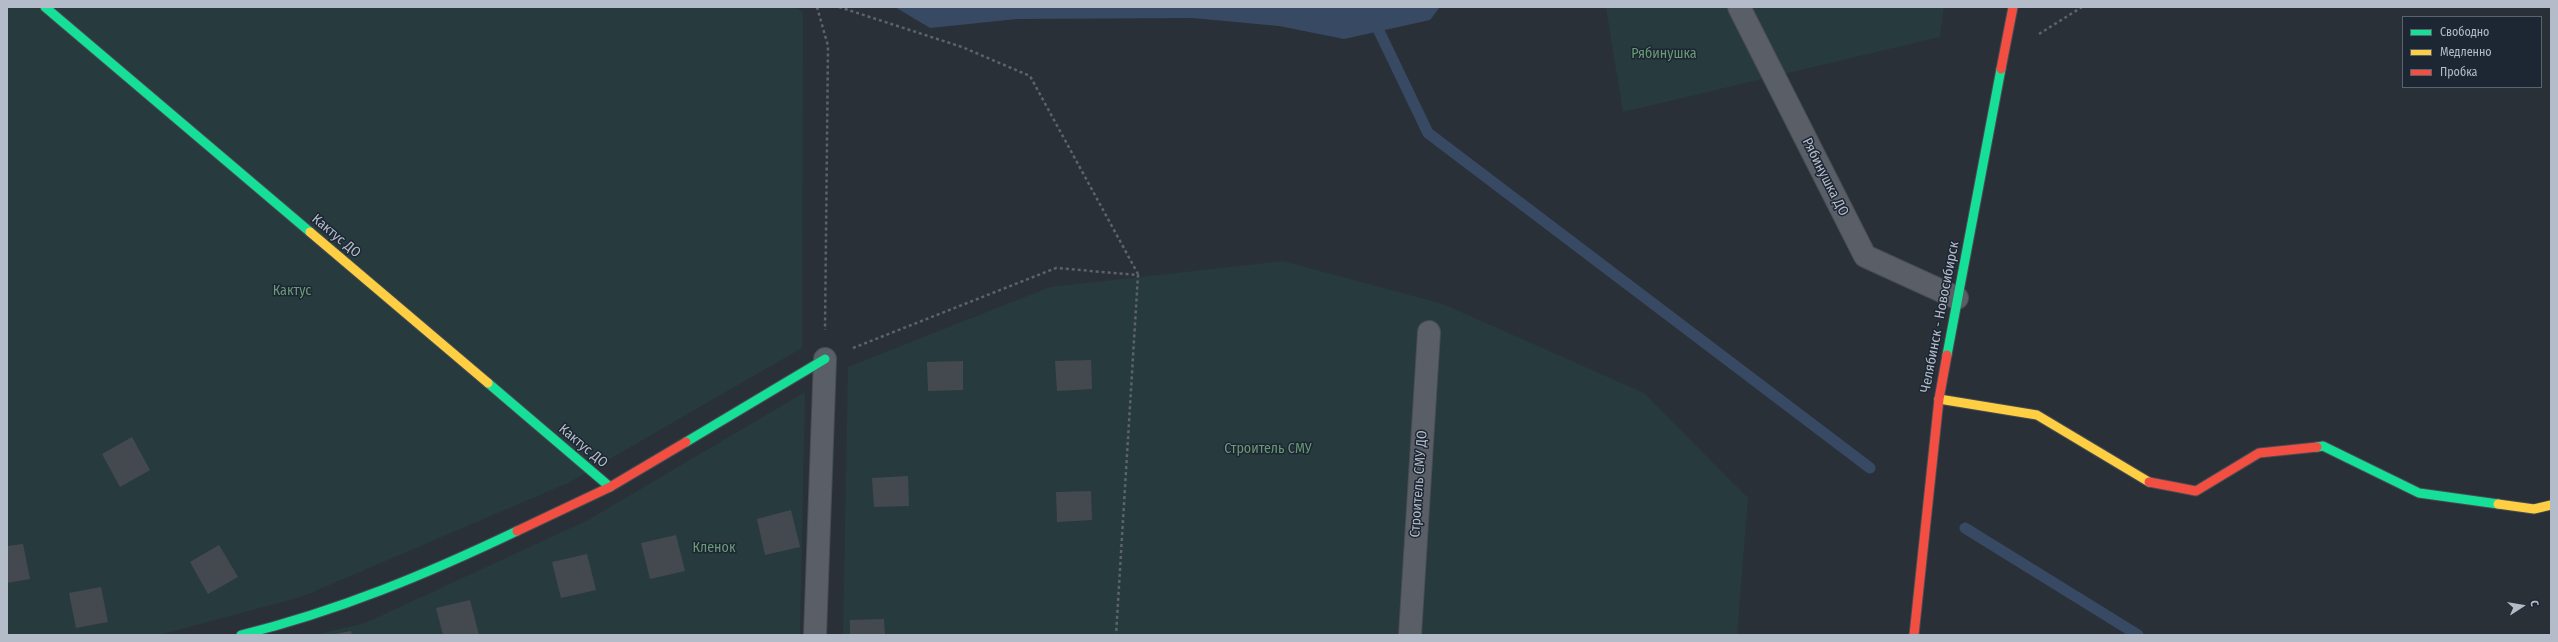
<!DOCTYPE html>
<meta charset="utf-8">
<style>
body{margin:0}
#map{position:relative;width:2558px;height:642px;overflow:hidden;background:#2a3038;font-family:"Fira Sans Condensed",sans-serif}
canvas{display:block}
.frame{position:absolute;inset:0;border:8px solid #b4bcc9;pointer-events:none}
.legend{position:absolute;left:2402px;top:16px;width:140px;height:72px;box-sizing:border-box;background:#1d2633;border:1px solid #59626f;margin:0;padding:5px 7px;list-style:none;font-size:12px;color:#b4bcc9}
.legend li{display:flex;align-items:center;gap:8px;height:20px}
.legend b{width:20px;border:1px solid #59626f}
.north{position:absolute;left:2502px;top:586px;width:40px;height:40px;-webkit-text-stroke:3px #1d2633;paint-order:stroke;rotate:78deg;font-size:11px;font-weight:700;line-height:16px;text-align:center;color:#b4bcc9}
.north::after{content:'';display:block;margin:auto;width:14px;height:18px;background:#b4bcc9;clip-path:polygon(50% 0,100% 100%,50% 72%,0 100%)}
</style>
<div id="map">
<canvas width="2558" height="642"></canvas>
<div class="frame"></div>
<ul class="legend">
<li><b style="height:5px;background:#16e098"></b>Свободно</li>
<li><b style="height:5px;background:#ffcf43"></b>Медленно</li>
<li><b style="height:5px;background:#f24e42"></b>Пробка</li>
</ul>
<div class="north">С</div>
</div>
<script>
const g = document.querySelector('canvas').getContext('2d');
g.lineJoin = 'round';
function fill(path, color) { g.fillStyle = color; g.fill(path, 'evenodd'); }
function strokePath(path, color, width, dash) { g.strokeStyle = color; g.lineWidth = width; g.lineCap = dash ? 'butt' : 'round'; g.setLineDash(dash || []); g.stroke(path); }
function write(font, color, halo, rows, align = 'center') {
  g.font = font + ' "Fira Sans Condensed",sans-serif'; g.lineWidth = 3; g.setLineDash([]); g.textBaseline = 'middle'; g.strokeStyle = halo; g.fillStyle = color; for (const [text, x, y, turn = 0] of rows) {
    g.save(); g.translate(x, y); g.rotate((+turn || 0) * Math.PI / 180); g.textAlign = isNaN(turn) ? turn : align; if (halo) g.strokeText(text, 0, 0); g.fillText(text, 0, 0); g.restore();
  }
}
const green = new Path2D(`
 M7,7H794L803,12L802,348L568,483L301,597L159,635H7Z
 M1606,7H1944L1940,37L1623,112Z
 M1283,261L1443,304L1644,393L1748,498L1737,635H843L848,367L1050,287Z
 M805,392L800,635H314L365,623L588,520Z`);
const water = new Path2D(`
 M895,7H1440L1430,20L1344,39L1279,26L1192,18L1017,19L930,28Z`);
const stream = new Path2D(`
 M1379,31L1428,133L1870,468
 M1965,528L2138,635`);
const building = new Path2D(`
 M1091,360L1092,389L1057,391L1055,361Z
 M963,361V390L928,391L927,362Z
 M132,437L150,470L120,487L102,454Z
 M908,476L909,506L874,507L872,478Z
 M1091,491L1092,520L1057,522L1056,492Z
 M791,510L800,547L765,555L757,519Z
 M676,535L685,571L650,579L641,543Z
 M23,544L30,579L7,583V546Z
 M219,545L238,577L208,594L190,562Z
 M587,554L596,590L561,598L552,562Z
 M101,587L108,622L76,628L69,593Z
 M470,600L479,635H443L436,608Z
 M884,619L885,635H850V620Z
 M351,631L352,635H335V634Z`);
const path = new Path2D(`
 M817,7L828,46L825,330
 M839,7L962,47L1030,76L1138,274
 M2039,34L2082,7
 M853,348L1056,268L1138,275L1116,635`);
const street = new Path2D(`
 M1739,7L1865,256L1957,298
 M815,635L825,359
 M1410,635L1429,332`);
const fast = new Path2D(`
 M45,7L310,232
 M1947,355L2001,69
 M488,383L610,487
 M686,442L825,359
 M2317,447L2323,446L2419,493L2498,504
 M241,635C338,611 427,574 517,531`);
const slow = new Path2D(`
 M310,232L488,383
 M1939,399L2037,415L2149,482
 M2498,504L2534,509L2551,505`);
const jam = new Path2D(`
 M2001,69L2013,7
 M2149,482L2196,491L2259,453L2317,447
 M517,531L610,487L686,442
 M1914,635L1939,399L1947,355`);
const parkNames = [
 ["Рябинушка",1664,54],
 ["Кактус",292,291],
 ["Строитель СМУ",1268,449],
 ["Кленок",714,548]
];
const streetNames = [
 ["Рябинушка ДО",1825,177,63],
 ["Кактус ДО",336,236,40],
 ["Челябинск - Новосибирск",1940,317,-79],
 ["Кактус ДО",583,446,40],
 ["Строитель СМУ ДО",1419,484,-86]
];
fill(green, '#273a3e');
fill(water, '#384963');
strokePath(stream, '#384963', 11);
fill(building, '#444950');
strokePath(street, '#484c53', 24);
strokePath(fast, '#484c53', 11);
strokePath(slow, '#484c53', 11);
strokePath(jam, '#484c53', 11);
strokePath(path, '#5d636a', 2.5, [3, 3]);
strokePath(street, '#5a5e66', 22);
strokePath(fast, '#16e098', 9);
strokePath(slow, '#ffcf43', 9);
strokePath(jam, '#f24e42', 9);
write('14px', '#6b9a76', '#1d2633', parkNames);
write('14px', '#b4bcc9', '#1d2633', streetNames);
</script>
